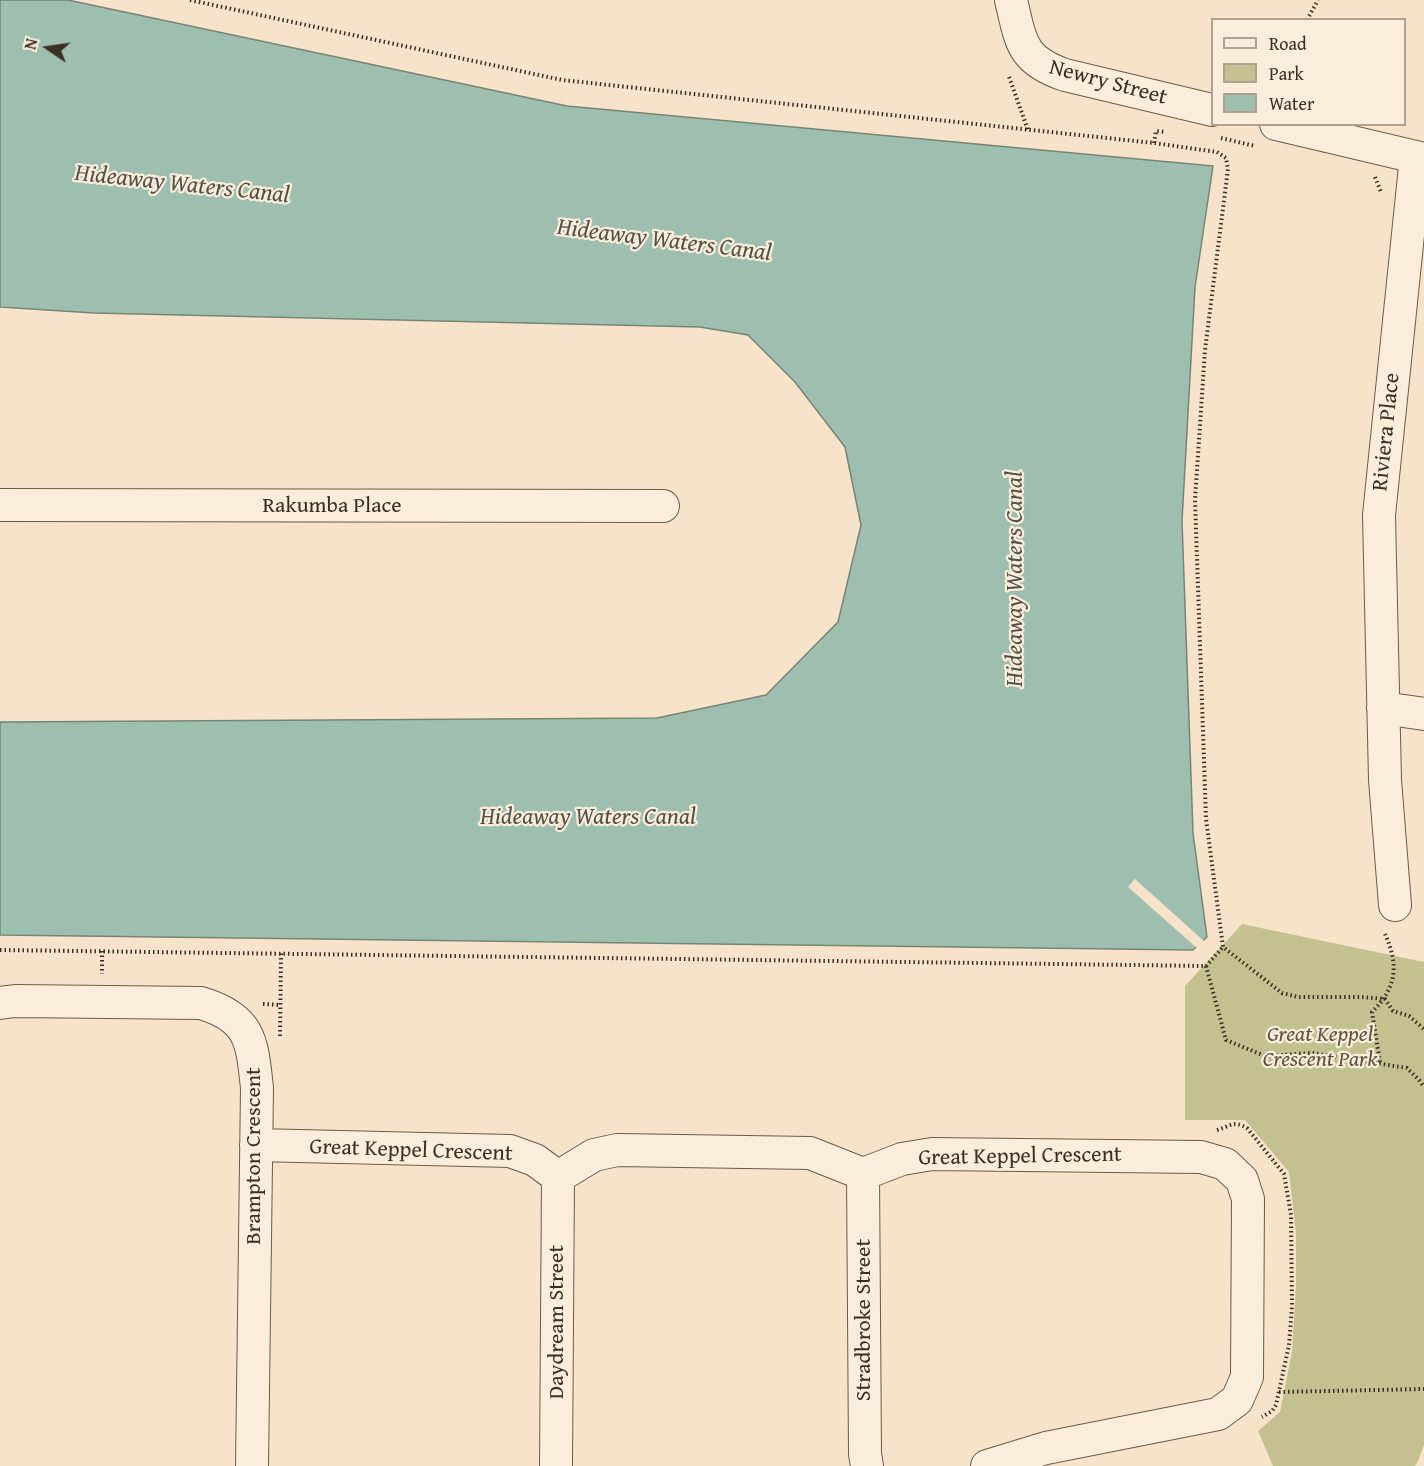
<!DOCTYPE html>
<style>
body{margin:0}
#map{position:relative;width:1424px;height:1466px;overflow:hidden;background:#f7e3c9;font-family:"Gentium Book Plus",serif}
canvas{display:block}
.legend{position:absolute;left:1211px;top:18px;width:195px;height:108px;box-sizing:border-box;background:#faeddc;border:2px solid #aea192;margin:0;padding:8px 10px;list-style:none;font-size:18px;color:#3b2e23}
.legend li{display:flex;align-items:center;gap:12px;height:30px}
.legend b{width:30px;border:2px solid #aea192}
.north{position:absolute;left:18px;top:18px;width:60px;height:60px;-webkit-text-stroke:4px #faeddc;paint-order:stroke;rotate:283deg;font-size:16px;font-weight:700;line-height:24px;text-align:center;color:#3b2e23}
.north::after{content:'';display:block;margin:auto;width:21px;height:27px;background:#3b2e23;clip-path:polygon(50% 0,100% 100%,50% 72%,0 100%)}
</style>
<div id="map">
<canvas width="1424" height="1466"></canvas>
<ul class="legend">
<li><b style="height:8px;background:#faeddc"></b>Road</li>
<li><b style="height:16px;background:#c4c191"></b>Park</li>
<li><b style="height:16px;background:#9ebfaf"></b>Water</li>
</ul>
<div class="north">N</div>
</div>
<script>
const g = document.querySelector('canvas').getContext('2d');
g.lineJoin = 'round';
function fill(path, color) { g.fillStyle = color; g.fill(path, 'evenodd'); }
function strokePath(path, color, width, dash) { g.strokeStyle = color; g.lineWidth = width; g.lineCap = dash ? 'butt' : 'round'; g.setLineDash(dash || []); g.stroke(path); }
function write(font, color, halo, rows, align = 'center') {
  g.font = font + ' "Gentium Book Plus",serif'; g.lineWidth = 4.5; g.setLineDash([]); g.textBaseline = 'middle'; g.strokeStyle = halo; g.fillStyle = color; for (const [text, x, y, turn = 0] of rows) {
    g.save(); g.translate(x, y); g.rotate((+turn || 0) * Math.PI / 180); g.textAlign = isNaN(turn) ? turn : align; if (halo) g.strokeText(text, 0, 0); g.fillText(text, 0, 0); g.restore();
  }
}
const green = new Path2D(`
 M1242,924L1424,962V1445L1418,1461L1415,1466H1273L1258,1431L1280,1412L1292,1351L1296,1287V1233L1289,1172L1245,1120H1185V986Z`);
const water = new Path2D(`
 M0,0H68L567,106L1213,166L1195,287L1182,521L1193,833L1207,937L1193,950L0,935V722L657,718L766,695L838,622L861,525L845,447L795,382L748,335L700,327L94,313L0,307Z`);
const pier = new Path2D(`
 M1135,879L1205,942L1198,949L1128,887Z`);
const path = new Path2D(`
 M190,0L562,80L1154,143L1217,152L1226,158L1228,169L1205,350L1195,500L1206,819L1223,947L1282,993L1298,997H1361L1385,999L1393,1011L1409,1016L1424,1029
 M1307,20L1318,0
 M1009,77L1028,130
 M1221,138L1255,146
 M1154,143L1156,131L1166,132
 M1375,177L1381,192
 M0,950L1206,966L1223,947
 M102,951V974
 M1206,966L1226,1040L1265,1056L1312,1053L1407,1068L1419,1080L1424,1087
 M263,1004L280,1005
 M280,1036L281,953
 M1380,1062L1372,1012C1397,987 1399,965 1385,934
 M1217,1130C1231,1126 1233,1120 1247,1128L1284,1174L1291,1215L1292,1307L1289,1345L1276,1405L1272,1411L1262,1417
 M1279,1392L1424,1389`);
const street = new Path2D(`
 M1011,0C1021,42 1021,60 1065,75L1212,110
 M1276,124L1424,159
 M0,505L663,506
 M1383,708L1424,714
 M1395,905L1385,780L1379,515L1416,157
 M0,1003L15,1001L201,1003C251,1018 252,1041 257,1088L252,1466
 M256,1145L510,1151L535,1160L558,1177L594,1155L617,1150L810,1153L863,1174L902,1159L932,1154L1201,1157L1225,1164L1242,1180L1248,1199L1247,1377L1237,1400L1218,1414L1046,1448L987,1466
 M863,1174L865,1454L867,1466
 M556,1466L558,1177`);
const streetNames = [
 ["Newry Street",1108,83,15],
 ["Riviera Place",1387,432,-84],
 ["Rakumba Place",332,506],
 ["Great Keppel Crescent",411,1151,2],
 ["Brampton Crescent",254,1156,-90],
 ["Great Keppel Crescent",1020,1157,-1],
 ["Stradbroke Street",864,1320,-90],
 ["Daydream Street",557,1322,-90]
];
const parkNames = [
 ["Great Keppel",1320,1035],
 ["Crescent Park",1320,1060]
];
const waterNames = [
 ["Hideaway Waters Canal",182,185,6],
 ["Hideaway Waters Canal",664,241,7],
 ["Hideaway Waters Canal",1016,579,-90],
 ["Hideaway Waters Canal",588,818]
];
fill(green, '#c4c191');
fill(water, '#9ebfaf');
strokePath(water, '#768577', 1.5);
fill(pier, '#f7e3c9');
strokePath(street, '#6a5b4c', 34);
strokePath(path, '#3b2e23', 4, [1.5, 3]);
strokePath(street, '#faeddc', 32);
write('22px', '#3b2e23', '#faeddc', streetNames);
write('italic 22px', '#5d533e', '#faeddc', parkNames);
write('italic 24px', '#545246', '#faeddc', waterNames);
</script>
